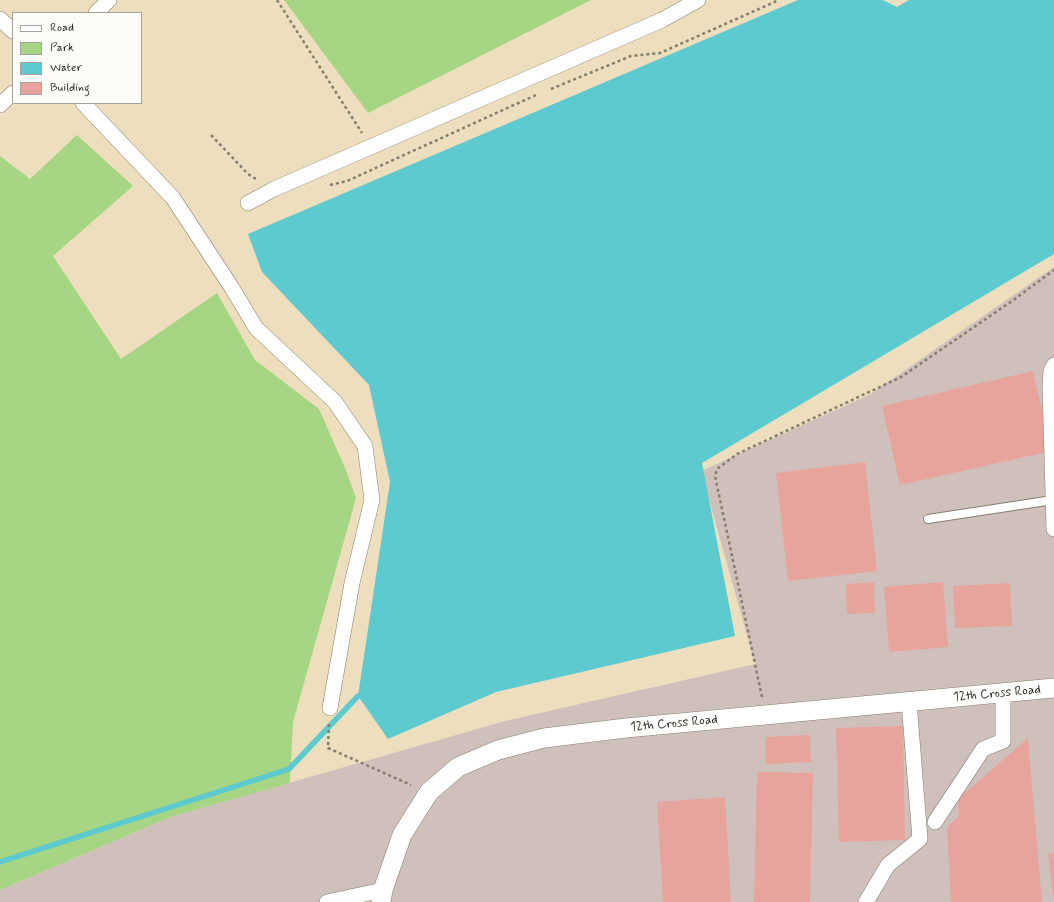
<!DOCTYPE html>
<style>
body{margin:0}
#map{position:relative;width:1054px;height:902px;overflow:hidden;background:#eddfbd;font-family:Mynerve,sans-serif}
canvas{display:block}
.legend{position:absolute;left:12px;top:12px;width:130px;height:92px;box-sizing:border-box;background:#fdfcf7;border:1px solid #a3a29f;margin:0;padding:5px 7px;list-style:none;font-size:12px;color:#1c1c1c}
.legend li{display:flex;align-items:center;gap:8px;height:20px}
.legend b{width:20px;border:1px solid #a3a29f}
</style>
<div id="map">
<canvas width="1054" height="902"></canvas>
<ul class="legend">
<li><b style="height:5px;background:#fff"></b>Road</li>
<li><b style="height:11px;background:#a6d583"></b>Park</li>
<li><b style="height:11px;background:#5dcad0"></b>Water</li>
<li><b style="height:11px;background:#e7a49c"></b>Building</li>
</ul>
</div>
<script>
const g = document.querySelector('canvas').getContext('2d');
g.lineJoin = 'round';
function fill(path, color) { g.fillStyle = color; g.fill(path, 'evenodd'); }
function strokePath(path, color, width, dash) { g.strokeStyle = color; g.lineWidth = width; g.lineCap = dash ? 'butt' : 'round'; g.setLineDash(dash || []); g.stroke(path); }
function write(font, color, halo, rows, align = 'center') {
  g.font = font + ' Mynerve,sans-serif'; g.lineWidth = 3; g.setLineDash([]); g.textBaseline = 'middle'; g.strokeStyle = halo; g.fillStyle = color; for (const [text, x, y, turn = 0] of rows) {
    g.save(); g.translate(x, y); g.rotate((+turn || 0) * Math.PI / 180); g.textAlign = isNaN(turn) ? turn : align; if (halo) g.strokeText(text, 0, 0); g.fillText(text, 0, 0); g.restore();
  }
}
const industrial = new Path2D(`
 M1054,267V902H0V890L170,817L505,721L755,664L701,471L869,395Z`);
const green = new Path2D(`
 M284,0H591L368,113Z
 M77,135L133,186L53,256L121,359L217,293L255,360L319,409L345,468L356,498L293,722L290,783L170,817L0,890V156L30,179Z`);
const water = new Path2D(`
 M798,0H883L897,7L909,0H1054V254L702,463L735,636L496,692L388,739L358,696L390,482L369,385L262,272L248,234Z`);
const stream = new Path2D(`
 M0,862L289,769L358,696`);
const building = new Path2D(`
 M1033,371L1051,451L900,485L882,406Z
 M865,462L877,571L788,581L776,473Z
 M874,582L875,613L847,614L846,584Z
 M943,582L948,647L889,652L884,587Z
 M1010,583L1012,626L955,628L953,586Z
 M903,726L905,840L839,842L836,728Z
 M810,735L811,762L766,764L765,737Z
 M1028,738L1042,902H951L947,827L959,816L958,799Z
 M757,772L813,773L810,902H754Z
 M725,797L731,902H663L657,802Z
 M1054,853V895H1053L1048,854Z`);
const path = new Path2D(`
 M277,0L362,133
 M551,89L631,56L660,53L779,0
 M211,135L248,174L256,179
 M330,185L347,181L536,95
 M762,697L715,476L717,469L737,454L901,377L1012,301L1054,270
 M329,724L328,748L411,785`);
const service = new Path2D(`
 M928,519L1053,500`);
const minor = new Path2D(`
 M96,13L109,0
 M0,19L13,31
 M83,103L173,198L232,288L256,328L335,402L365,446L372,500L352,583L330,708
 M0,105L13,93
 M248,203L274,189L662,20L698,0
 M1054,365L1051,371L1050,387L1054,529
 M935,822L983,749L1003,741V693
 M327,902L383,890
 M866,902L888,865L920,839L909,702`);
const tertiary = new Path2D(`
 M381,902L383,890L402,835L429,792L458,767L498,750L544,738L626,728L1054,688`);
const streetNames = [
 ["12th Cross Road",997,694,-5],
 ["12th Cross Road",674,724,-5]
];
fill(industrial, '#d0c0bc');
fill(green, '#a6d583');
fill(water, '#5dcad0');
strokePath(stream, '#5dcad0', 5.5);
fill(building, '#e7a49c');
strokePath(service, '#847e6c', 10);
strokePath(minor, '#847e6c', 16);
strokePath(tertiary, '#847e6c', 20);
strokePath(path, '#847e6c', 2.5, [3, 3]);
strokePath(service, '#fff', 8);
strokePath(minor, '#fff', 15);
strokePath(tertiary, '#fff', 19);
write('13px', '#1c1c1c', '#fdfcf7', streetNames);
</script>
